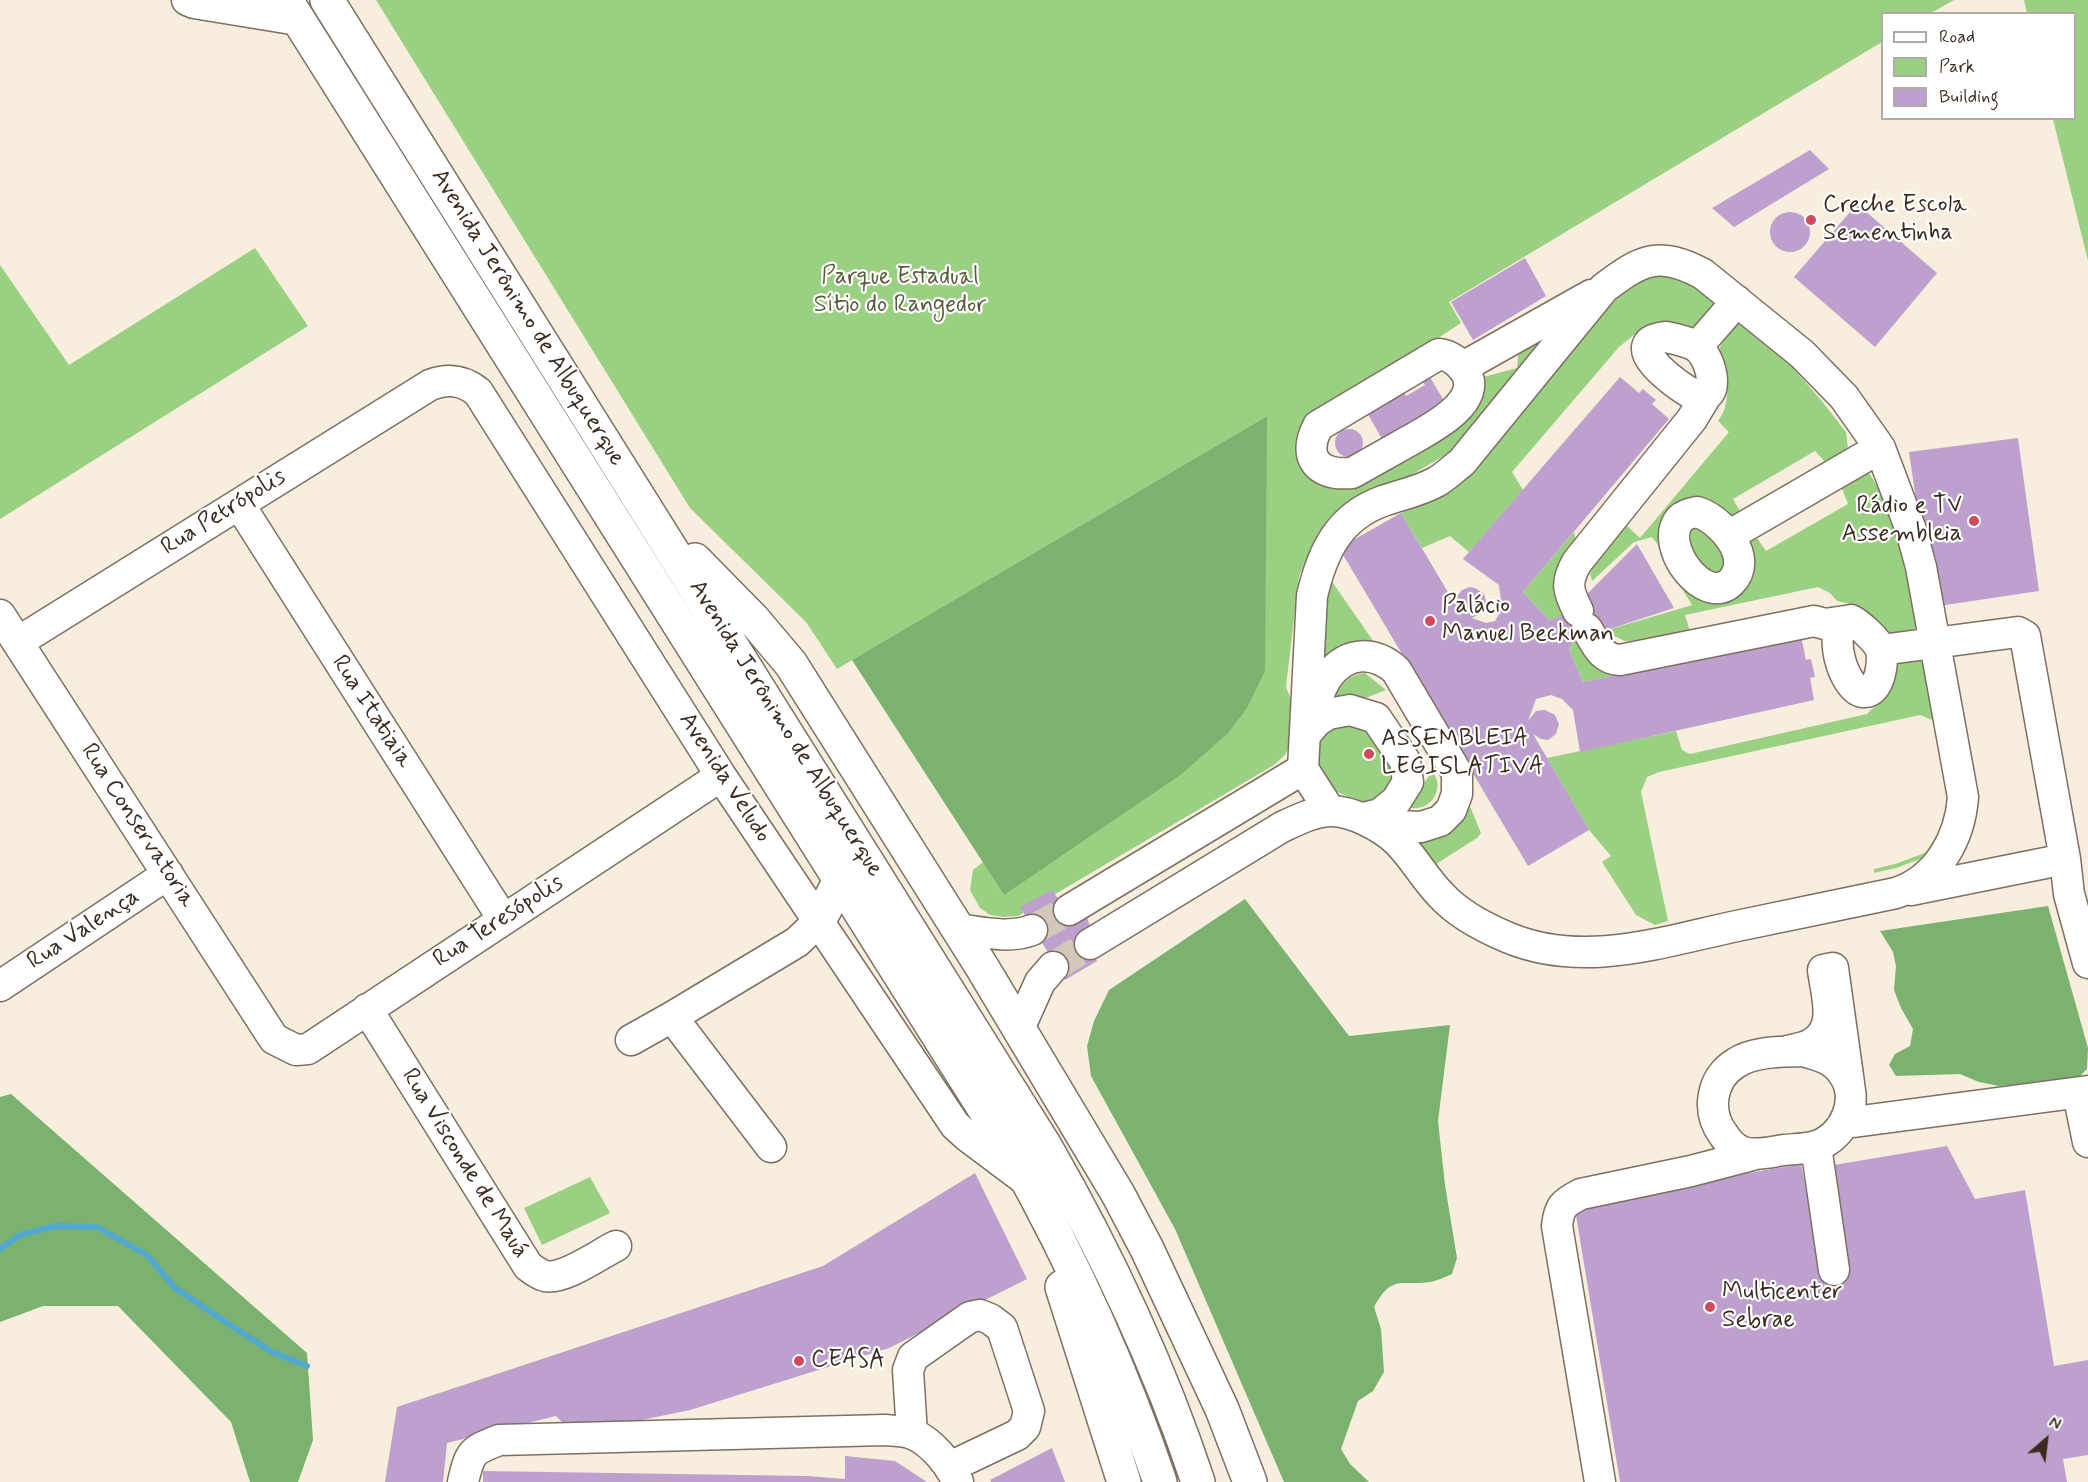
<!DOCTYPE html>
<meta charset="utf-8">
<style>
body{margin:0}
#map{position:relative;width:2088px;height:1482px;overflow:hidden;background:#f8eede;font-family:Mynerve,sans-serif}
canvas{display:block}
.legend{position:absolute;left:1881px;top:12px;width:195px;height:108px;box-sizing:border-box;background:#fff;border:2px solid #b1aaa5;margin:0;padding:8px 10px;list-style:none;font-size:18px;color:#3b2a1e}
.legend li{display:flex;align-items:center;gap:12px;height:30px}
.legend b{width:30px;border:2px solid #b1aaa5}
.north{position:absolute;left:2016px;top:1410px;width:60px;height:60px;-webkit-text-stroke:4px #fff;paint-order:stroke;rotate:28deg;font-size:16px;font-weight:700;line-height:24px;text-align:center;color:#3b2a1e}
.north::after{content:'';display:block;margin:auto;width:21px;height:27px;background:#3b2a1e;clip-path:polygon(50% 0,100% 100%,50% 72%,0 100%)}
</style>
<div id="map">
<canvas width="2088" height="1482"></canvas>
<ul class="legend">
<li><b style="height:8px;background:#fff"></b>Road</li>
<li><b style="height:16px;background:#9ad081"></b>Park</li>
<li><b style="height:16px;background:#bda0cd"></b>Building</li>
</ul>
<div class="north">N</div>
</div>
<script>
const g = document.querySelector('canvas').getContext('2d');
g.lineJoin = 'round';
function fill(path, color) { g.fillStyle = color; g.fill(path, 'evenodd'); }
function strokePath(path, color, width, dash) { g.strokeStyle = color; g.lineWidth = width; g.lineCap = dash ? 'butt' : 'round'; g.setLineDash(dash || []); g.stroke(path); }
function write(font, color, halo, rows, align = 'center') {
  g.font = font + ' Mynerve,sans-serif'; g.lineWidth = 4.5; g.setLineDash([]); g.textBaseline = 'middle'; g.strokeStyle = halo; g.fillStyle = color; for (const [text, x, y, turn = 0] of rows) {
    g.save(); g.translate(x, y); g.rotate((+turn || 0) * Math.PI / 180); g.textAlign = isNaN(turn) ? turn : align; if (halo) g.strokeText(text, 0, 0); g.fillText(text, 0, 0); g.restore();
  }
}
const green = new Path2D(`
 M376,0H1954L1931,13L1882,14V42L1449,302L1461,323L1321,415L1302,436L1337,484L1483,377L1517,368L1519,346L1574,311L1460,442L1442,457L1387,489L1358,496L1331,516L1317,535L1299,576L1286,687L1294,707L1292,741L1285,755L1274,765L1018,916L1004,917L990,915L980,908L970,890L973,870L983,862L1004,895L1267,416L837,669L806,622L690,508Z
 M2024,0H2088V261L2053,119L2074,118V14L2027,13Z
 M255,248L308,326L0,519V265L69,365Z
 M1667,271L1713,293V312L1697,329L1679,331L1656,326L1640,330L1619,347L1512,472L1523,490L1469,552L1450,536L1422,548L1401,513L1454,482L1494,446L1609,306L1636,282Z
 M1740,322L1786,360L1821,400L1846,432L1848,449L1825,462L1815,451L1733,499L1741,513L1738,516H1732L1713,505L1665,554L1652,537L1634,542L1592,581L1590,573L1599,557L1627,526L1640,538L1729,432L1718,421C1734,400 1725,375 1718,351L1731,327Z
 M1869,473C1898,517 1908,570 1918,621L1916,628L1897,635L1884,632L1854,605L1837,601L1830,593L1818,587L1685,615L1690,631L1649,640L1625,641L1604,631L1692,605L1682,589L1699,597L1746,547L1749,540L1756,537L1766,551L1848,504L1841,486Z
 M1699,527C1713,538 1725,547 1724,567L1718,572C1697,568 1687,548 1692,529Z
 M1574,532L1577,544L1555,577L1556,588L1573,613L1549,620L1523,592Z
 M1326,573L1376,645L1316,676Z
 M1583,633L1657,667L1583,682L1569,650L1572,643Z
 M1927,658L1953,789L1946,828L1928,856L1896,868L1874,873V869L1895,864L1925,853L1943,827L1948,805L1937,728L1935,721L1920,715L1659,772L1647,777L1641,792L1668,921L1655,925L1636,915L1602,862L1611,856L1589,830L1547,758L1676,731L1682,750L1690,754L1867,714L1875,706L1895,663Z
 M1365,673L1386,690L1358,701L1355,706L1335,696C1342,683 1351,674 1365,673Z
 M1353,720L1371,729L1393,766L1394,777L1380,799L1364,805L1332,789L1318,767L1319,735L1335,724Z
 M1432,771C1447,790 1429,814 1406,807L1420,781L1425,782Z
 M1469,804L1481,833L1477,838L1436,864L1432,863L1412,837L1464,815Z
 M590,1177L610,1213L542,1245L524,1208Z`);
const forest = new Path2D(`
 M1267,416L1265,671L1247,708L1228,733L1183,773L1004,895L852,660Z
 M1245,899L1349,1036L1450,1025L1438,1121L1445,1185L1457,1258L1452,1274C1445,1277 1437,1281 1430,1282C1400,1286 1392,1274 1374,1307L1381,1329L1384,1372L1373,1391L1358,1401L1341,1449L1350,1464L1369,1482H1284L1175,1229L1091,1076L1087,1046L1094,1021L1109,990Z
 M2048,906L2088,1048L2087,1069L2078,1078L2070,1081L1999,1086L1979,1082L1960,1074L1896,1076L1889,1065L1895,1054L1910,1046L1913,1029L1901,1008L1894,990L1896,966L1893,952L1880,931Z
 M11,1094L307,1353L313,1440L298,1482H250L231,1422L118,1306H43L0,1322V1097Z`);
const stream = new Path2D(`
 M0,1249L20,1235L55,1226L97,1227L147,1255L174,1287L224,1321L272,1352L307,1366`);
const building = new Path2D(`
 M1810,150L1829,169L1734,227L1712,208Z
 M1857,204L1937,273L1875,347L1794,277Z
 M1770 232a20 20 0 1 1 40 0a20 20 0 1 1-40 0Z
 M1525,258L1546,296L1473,340L1451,302Z
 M1428,374L1449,409L1386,446L1365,409L1401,388L1406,396L1425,385L1420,378Z
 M1620,377L1639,393L1643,389L1656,400L1652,404L1669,419L1523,592L1549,620L1590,607L1584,597L1637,544L1674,608L1604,631L1598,620L1572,643L1569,650L1583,682L1801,636L1806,660L1811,659L1815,677L1810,678L1814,700L1580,752L1573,710L1562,699L1551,695L1536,699L1528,721L1536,711L1545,710L1555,715L1559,724L1556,734L1548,740L1541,739L1533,734L1589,830L1528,866L1339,548L1401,513L1455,604L1457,596L1462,590L1470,587L1475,588L1484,594L1487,604L1483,612L1472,618L1486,623L1495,621L1502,609L1499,585L1463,559Z
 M1335 443a14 14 0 1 1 28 0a14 14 0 1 1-28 0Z
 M2018,438L2039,591L1932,607L1909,452Z
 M1052,890L1072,918L1082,914L1087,917L1090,927L1081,933L1097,961L1065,980L1020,907Z
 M1947,1146L1975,1199L2025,1190L2054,1366L2088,1360V1455L2063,1459L2067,1482H1620L1574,1203L1801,1164L1825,1286L1847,1280L1828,1166Z
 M975,1173L1027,1279L889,1348L690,1410L613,1426H566L556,1416L447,1443L443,1482H385L397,1407L823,1266Z
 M1052,1448L1065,1482H991L990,1480Z
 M845,1456L895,1461L927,1482H483V1471L808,1476L845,1479Z`);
const minorTunnel = new Path2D(`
 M1032,930L1069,910
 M1053,967L1090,944`);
const minor = new Path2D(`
 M187,0L194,3L298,20
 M1666,337C1676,339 1687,341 1697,347C1714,360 1722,409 1691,393C1676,385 1617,342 1666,337Z
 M1697,347L1737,301
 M1439,354C1449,355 1459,362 1465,371C1486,404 1422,433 1400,446C1384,455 1368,464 1352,473C1319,476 1301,459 1318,426Z
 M1463,367L1591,295
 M239,504L503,919
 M1697,512C1721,519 1755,558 1731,582C1706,608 1657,546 1680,519C1684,515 1691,513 1697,512Z
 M1730,535L1880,448
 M1578,611C1568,591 1565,583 1577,562L1692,419L1707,394
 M0,615L274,1039L296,1050L308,1049L721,776
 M1851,620C1860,625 1877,640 1881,650C1884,661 1880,694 1863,692C1843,690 1824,624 1851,620Z
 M1587,629C1596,644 1601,659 1620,660L1814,621L1825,624L1845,621
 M18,642L430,385C448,378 463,380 478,392L721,776L955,1125L967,1136L1027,1181
 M1881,650L2018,632L2025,636L2065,859L2069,894L2088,963
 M1313,711C1317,699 1321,685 1329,675C1348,651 1374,651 1396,670L1457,773V794L1451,810L1440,821L1421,827L1399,826L1372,820
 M1305,735L1317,721L1328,714L1350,710L1376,718L1405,761L1408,782L1396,801L1380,814L1363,818
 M1911,890L2065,859
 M1069,910L1303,769
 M958,929C981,932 1010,939 1032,930
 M1090,944L1282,827C1297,820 1313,812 1329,811C1351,810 1383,827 1398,842C1414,858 1425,879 1441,895C1459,915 1485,928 1509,938C1582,968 1659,943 1732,927C1787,916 1841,904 1896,893C1938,879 1960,838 1963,797L1921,567L1911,530L1880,448L1844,397L1802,354L1703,274C1658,250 1641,260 1604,288L1462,462C1453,469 1445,477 1436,482C1420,491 1400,495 1383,501C1338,517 1322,553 1312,596L1303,769L1330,811
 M0,986L168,874
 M367,1009L528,1266C533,1270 538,1274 545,1276C564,1280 598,1255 616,1246
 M672,1017L797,942L819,921
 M1019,1029L1040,982L1053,967
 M631,1040L672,1017L771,1147
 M1787,1051C1795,1049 1804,1048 1811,1044C1839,1029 1826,995 1823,970L1833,968L1849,1083
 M1803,1051C1818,1055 1833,1059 1842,1072C1862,1098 1845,1137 1816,1146C1806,1149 1794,1149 1784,1150C1770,1152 1757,1156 1743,1152C1734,1149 1728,1142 1723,1134C1706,1111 1711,1078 1736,1063C1754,1051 1782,1052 1803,1051Z
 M2078,1093L2088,1142
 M1846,1123L2088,1091
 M1816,1146L1834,1270
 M912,1434L908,1370L913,1357L970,1317L980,1315L990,1319L1002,1328L1029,1411L1025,1427L1017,1435L950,1467
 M463,1482C470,1452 471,1451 499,1440L885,1430C894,1431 905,1431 913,1434C933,1443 949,1464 958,1482
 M1600,1482L1557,1226C1559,1207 1563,1203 1581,1194L1691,1171L1756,1154`);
const major = new Path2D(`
 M286,0L1014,1156C1072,1260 1122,1369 1160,1482
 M327,0L1045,1146C1107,1254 1159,1364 1198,1482
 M695,560L753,619L791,664L982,967L1118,1194L1147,1249L1222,1409L1250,1482
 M819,921L840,880
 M1062,1287L1124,1482`);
const markers = [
 [1811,220,6,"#d1495b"],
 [1974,521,6,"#d1495b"],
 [1430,621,6,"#d1495b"],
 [1369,754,6,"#d1495b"],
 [1710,1307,6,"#d1495b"],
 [799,1361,6,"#d1495b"]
];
const poiNames = [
 ["Creche Escola",1823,206],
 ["Sementinha",1823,234],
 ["Rádio e TV",1962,507,"right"],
 ["Assembleia",1962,535,"right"],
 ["Palácio",1442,607],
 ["Manuel Beckman",1442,635],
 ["ASSEMBLEIA",1381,740],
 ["LEGISLATIVA",1381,768],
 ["Multicenter",1722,1293],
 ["Sebrae",1722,1321],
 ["CEASA",811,1361]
];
const parkNames = [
 ["Parque Estadual",900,278],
 ["Sítio do Rangedor",900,306]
];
const streetNames = [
 ["Avenida Jerônimo de Albuquerque",527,318,58],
 ["Rua Petrópolis",224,513,-32],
 ["Rua Itatiaia",371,712,57],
 ["Avenida Jerônimo de Albuquerque",785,729,58],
 ["Avenida Veludo",724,778,57],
 ["Rua Conservatoria",137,826,57],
 ["Rua Teresópolis",499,922,-33],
 ["Rua Valença",84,930,-33],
 ["Rua Visconde de Mauá",464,1164,58]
];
fill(green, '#9ad081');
fill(forest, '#7bb26f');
strokePath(stream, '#53a9cf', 6);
fill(building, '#bda0cd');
strokePath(minorTunnel, '#d2c7b8', 30, [30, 15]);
strokePath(minor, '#7d6f61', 33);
strokePath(major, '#7d6f61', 36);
strokePath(minor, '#fff', 30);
strokePath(major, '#fff', 33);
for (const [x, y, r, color] of markers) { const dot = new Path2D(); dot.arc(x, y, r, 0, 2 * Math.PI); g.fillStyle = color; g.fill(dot); strokePath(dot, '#fff', 2); }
write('24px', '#3b2a1e', '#fff', poiNames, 'left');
write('24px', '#585c3c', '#fff', parkNames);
write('24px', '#3b2a1e', '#fff', streetNames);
</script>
